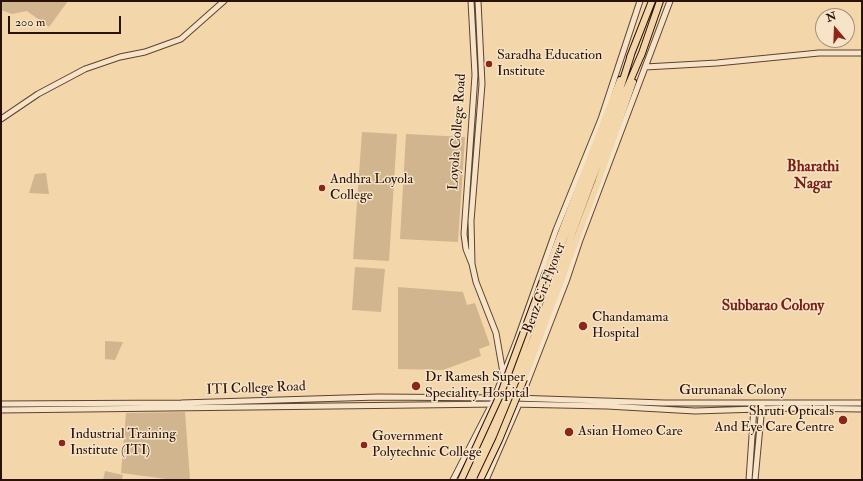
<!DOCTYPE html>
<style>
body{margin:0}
#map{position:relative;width:863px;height:481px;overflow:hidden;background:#f3d6aa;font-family:"IM FELL Double Pica",serif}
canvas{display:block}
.frame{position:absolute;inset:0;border:2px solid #2b1208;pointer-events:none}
.north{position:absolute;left:815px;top:8px;width:40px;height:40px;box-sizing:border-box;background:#f7e4c8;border:1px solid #a5907b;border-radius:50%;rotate:341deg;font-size:11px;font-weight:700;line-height:16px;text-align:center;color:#2b1208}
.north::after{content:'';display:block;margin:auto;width:14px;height:18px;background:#8f2418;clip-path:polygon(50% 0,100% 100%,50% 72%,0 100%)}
.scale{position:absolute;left:8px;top:16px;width:113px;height:18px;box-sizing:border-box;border:2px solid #2b1208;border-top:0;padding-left:5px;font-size:12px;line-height:14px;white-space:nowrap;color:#2b1208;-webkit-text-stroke:3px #f7e4c8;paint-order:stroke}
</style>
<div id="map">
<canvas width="863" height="481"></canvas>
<div class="frame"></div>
<div class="north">N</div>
<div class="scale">200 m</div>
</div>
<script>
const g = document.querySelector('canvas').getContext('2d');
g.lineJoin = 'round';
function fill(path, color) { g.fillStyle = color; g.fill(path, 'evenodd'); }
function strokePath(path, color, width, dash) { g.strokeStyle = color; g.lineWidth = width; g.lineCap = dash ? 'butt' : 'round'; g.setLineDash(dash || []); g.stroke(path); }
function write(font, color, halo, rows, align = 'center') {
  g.font = font + ' "IM FELL Double Pica",serif'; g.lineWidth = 3; g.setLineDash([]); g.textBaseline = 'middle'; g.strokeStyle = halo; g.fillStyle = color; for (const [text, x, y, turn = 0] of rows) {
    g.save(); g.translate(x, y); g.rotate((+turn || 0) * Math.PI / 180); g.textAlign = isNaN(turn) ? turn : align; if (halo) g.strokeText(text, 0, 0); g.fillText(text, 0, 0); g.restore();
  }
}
const green = new Path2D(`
 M1,1H68L49,27L27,11L12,14L1,10Z
 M362,132L397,134L389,261L353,259Z
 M406,134L465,137L458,242L400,239Z
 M46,173L49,194L29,193L35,174Z
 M355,267L385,269L381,312L352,310Z
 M398,287L463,292L467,305L475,303L490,345L479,349L481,356L443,370L398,369Z
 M105,341L123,342L115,360L105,359Z
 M185,412L190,480H175L121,473L126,413Z
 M105,471L123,475L122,480H103Z`);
const tertiary = new Path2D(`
 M471,1L475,75L464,234L466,249L472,264
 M478,1L482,84L471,221L472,264L476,282L496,333L503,373
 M645,67L717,63L819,53H862
 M1,119L38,94L85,69L120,57L145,52L181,39L224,1
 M514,398L664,403H862
 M521,398L567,279L580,240L670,1
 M1,404L181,403L378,397L502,398
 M511,404L607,406L695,411L790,408L862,409
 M1,410L499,404
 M453,480L492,404L517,340L556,230L601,119L640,1
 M486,480L519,404
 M749,480L754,407
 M755,480L762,405`);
const primary = new Path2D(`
 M641,56L660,1
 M630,57L652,1
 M546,272L620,80
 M524,379L598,182L633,82
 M468,480L503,404L547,283L617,99L631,55
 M474,480L509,404L621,102L642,53`);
const primaryBridge = new Path2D(`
 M461,480L501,393L546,272
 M480,480L499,440L524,379`);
const markers = [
 [489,64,4,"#8f2418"],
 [322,188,4,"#8f2418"],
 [583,326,5,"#8f2418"],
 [416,386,5,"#8f2418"],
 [843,420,5,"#8f2418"],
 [569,432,5,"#8f2418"],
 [62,443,4,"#8f2418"],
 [364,445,4,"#8f2418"]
];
const poiNames = [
 ["Saradha Education",497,56],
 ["Institute",497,72],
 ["Andhra Loyola",330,180],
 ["College",330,196],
 ["Chandamama",592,318],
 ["Hospital",592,334],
 ["Dr Ramesh Super",425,378],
 ["Speciality Hospital",425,394],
 ["Shruti Opticals",834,412,"right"],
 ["And Eye Care Centre",834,428,"right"],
 ["Asian Homeo Care",578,432],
 ["Industrial Training",70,435],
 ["Institute (ITI)",70,451],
 ["Government",372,437],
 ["Polytechnic College",372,453]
];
const streetNames = [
 ["Loyola College Road",458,132,-86],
 ["Benz Cir Flyover",545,288,-69],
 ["ITI College Road",256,389,-2],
 ["Gurunanak Colony",733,391]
];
const neighbourhoodNames = [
 ["Bharathi",813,168],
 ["Nagar",813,185],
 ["Subbarao Colony",773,307]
];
fill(green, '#d1b58e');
strokePath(tertiary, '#5d4330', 7);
strokePath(primary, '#2b1208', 8);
strokePath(tertiary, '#f7e4c8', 5);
strokePath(primary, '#f3d6aa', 6);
strokePath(primaryBridge, '#2b1208', 8, []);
strokePath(primaryBridge, '#f3d6aa', 6);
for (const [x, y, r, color] of markers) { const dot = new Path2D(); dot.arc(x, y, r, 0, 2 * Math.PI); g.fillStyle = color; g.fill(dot); strokePath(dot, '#f7e4c8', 1.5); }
write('14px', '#2b1208', '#f7e4c8', poiNames, 'left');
write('14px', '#2b1208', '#f7e4c8', streetNames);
write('bold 15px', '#7a1f14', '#f7e4c8', neighbourhoodNames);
</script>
